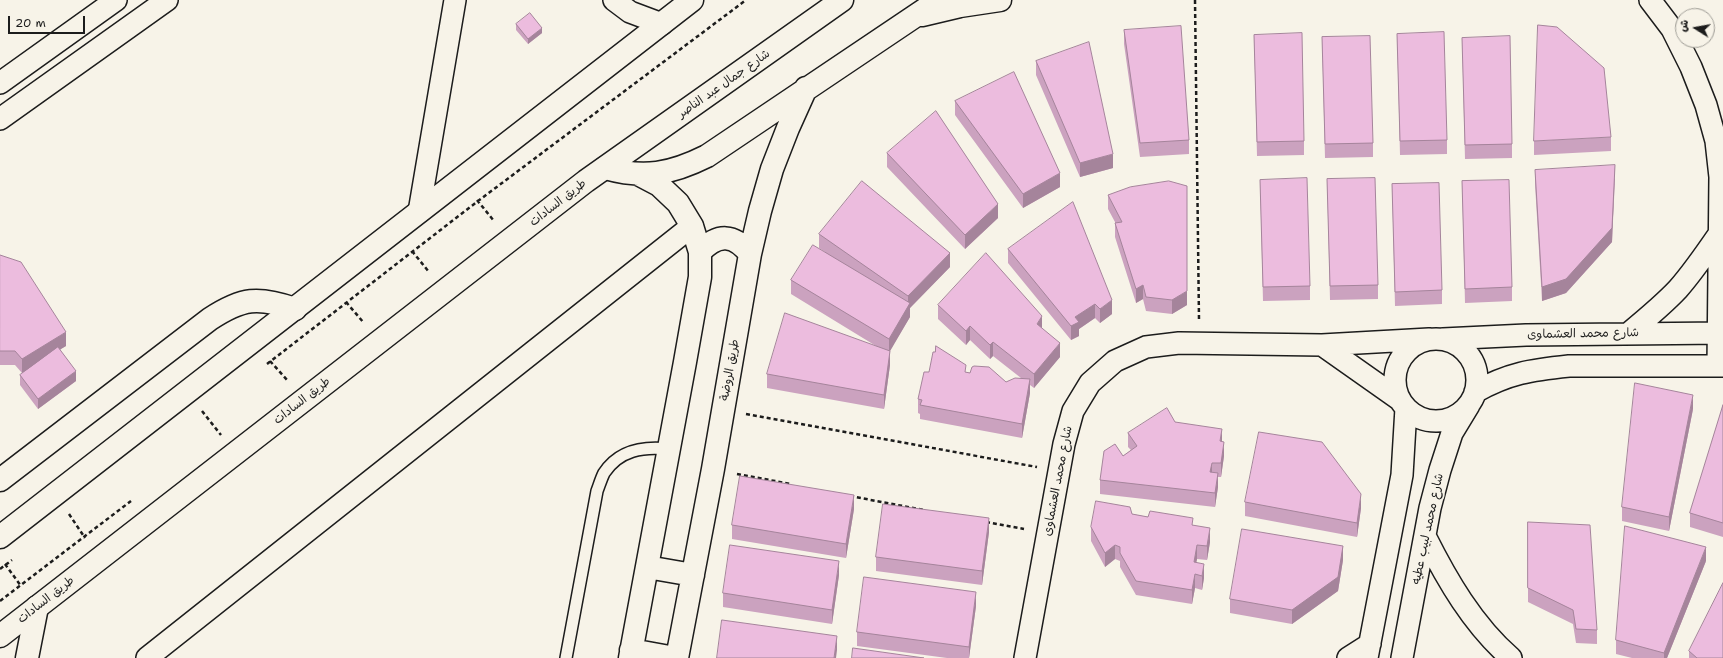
<!DOCTYPE html>
<meta charset="utf-8">
<style>
body{margin:0}
#map{position:relative;width:1723px;height:658px;overflow:hidden;background:#f7f3e8;font-family:"Shantell Sans","Playpen Sans Arabic",sans-serif}
canvas{display:block}
.north{position:absolute;left:1675px;top:8px;width:40px;height:40px;box-sizing:border-box;background:#f7f3e8;border:1px solid #9f9d96;border-radius:50%;rotate:281deg;font-size:11px;font-weight:700;line-height:16px;text-align:center;color:#1c1c1c}
.north::after{content:'';display:block;margin:auto;width:14px;height:18px;background:#1c1c1c;clip-path:polygon(50% 0,100% 100%,50% 72%,0 100%)}
.scale{position:absolute;left:8px;top:16px;width:77px;height:18px;box-sizing:border-box;border:2px solid #1c1c1c;border-top:0;padding-left:5px;font-size:12px;line-height:14px;white-space:nowrap;color:#1c1c1c;-webkit-text-stroke:3px #f7f3e8;paint-order:stroke}
</style>
<div id="map">
<canvas width="1723" height="658"></canvas>
<div class="north">ش</div>
<div class="scale">20 m</div>
</div>
<script>
const g = document.querySelector('canvas').getContext('2d');
g.lineJoin = 'round';
function strokePath(path, color, width, dash) { g.strokeStyle = color; g.lineWidth = width; g.lineCap = dash ? 'butt' : 'round'; g.setLineDash(dash || []); g.stroke(path); }
function fill(path, color) { g.fillStyle = color; g.fill(path, 'evenodd'); }
function write(font, color, halo, rows, align = 'center') {
  g.font = font + ' "Shantell Sans","Playpen Sans Arabic",sans-serif'; g.lineWidth = 3.5; g.setLineDash([]); g.textBaseline = 'middle'; g.strokeStyle = halo; g.fillStyle = color; for (const [text, x, y, turn = 0] of rows) {
    g.save(); g.translate(x, y); g.rotate((+turn || 0) * Math.PI / 180); g.textAlign = isNaN(turn) ? turn : align; if (halo) g.strokeText(text, 0, 0); g.fillText(text, 0, 0); g.restore();
  }
}
const path = new Path2D(`
 M1195,0L1199,320
 M477,200L494,221
 M412,251L429,272
 M346,302L364,323
 M270,361L288,381
 M267,364L478,201L746,0
 M202,411L221,435
 M746,414L1037,467
 M737,474L791,484
 M850,496L924,510
 M69,514L85,538
 M986,522L1024,529
 M5,564L21,586
 M0,569L12,560
 M0,601L131,501`);
const service = new Path2D(`
 M566,658L597,491C599,486 601,479 604,473C619,450 643,446 669,449`);
const minor = new Path2D(`
 M614,0L630,12L662,24
 M1650,0L1672,29L1691,67L1706,105L1716,141L1720,177L1718,366
 M0,83L116,0
 M0,119L167,0
 M419,212L455,0
 M1629,333C1646,319 1663,305 1678,289C1693,272 1706,253 1719,234
 M1443,339L1526,335L1723,333
 M1395 380a41 41 0 1 1 82 0a41 41 0 1 1-82 0Z
 M1322,345L1400,400
 M1475,392C1509,373 1531,370 1569,366H1723
 M1425,536C1447,580 1473,625 1511,658
 M147,658L692,226
 M1025,658L1064,444L1073,411L1090,383L1115,361L1146,347L1179,343L1322,345L1429,339
 M1348,658L1370,644
 M1367,658L1402,475L1406,408
 M1402,658L1430,508L1440,470L1452,433L1469,405`);
const tertiary = new Path2D(`
 M922,15L960,6L1000,0
 M605,168C644,179 671,174 707,156L939,0
 M700,252C718,233 734,234 750,254
 M0,480L210,319C242,298 258,296 295,309
 M647,567L693,575
 M631,650L675,658
 M27,658L37,607
 M630,658L685,362L700,277V252L692,226L678,203L659,185L640,175
 M677,658L713,469L750,254L760,211L772,169L788,128L806,88`);
const secondary = new Path2D(`
 M0,537L692,0
 M0,636L586,181L842,0`);
const wall = new Path2D(`
 M516,24L542,33L528,44L516,30Z
 M1124,30L1189,140V154L1140,157L1124,44Z
 M1397,34L1447,140V154L1400,155Z
 M1254,35L1304,141V155L1257,156Z
 M1322,37L1373,143V157L1325,158Z
 M1462,38L1512,144V158L1465,159Z
 M1036,61L1113,168L1080,177L1036,75Z
 M955,101L1060,187L1023,208L955,115Z
 M1611,137V151L1534,155V141Z
 M887,153L998,218L965,249L887,167Z
 M1535,170L1615,179L1612,242L1566,293L1542,301L1535,184Z
 M1327,179L1378,285V299L1330,300Z
 M1260,180L1310,286V300L1263,301Z
 M1462,181L1512,287V301L1465,303Z
 M1392,184L1442,290V304L1395,306Z
 M1108,195L1187,305L1172,314L1146,311L1143,299L1136,303L1115,237V222L1108,209Z
 M819,234L950,267L910,308V317L890,350V365L884,409L767,388V374L876,346L791,294V280L825,252L819,248Z
 M1008,249L1112,314L1100,323L1095,318L1079,329V336L1071,340L1008,263Z
 M0,255L66,346L60,349L76,381L38,409L20,385V375L27,370L22,373L15,365H0Z
 M938,305L1042,328L1060,357L1034,388L1030,385V393L1022,438L920,419V414L918,413V399L966,372L1006,382L1021,378L993,356L990,359L970,340L966,345L938,319Z
 M1723,405V537L1690,527V513Z
 M1693,409L1669,531L1622,521V507Z
 M1175,422L1222,442L1224,456L1221,477H1218V487L1215,507L1100,494V480L1123,456L1131,450L1128,447V433Z
 M1245,502L1361,508L1357,537L1245,516Z
 M854,509L846,558L732,539V525Z
 M1132,514L1193,525L1210,542L1207,560L1197,559L1196,562L1204,578L1202,590L1195,588L1192,604L1136,595L1120,567V561L1115,559L1105,567L1091,541V527Z
 M1528,522L1597,630V644L1576,643L1573,624L1528,602Z
 M989,532L982,585L876,571V557Z
 M1343,560L1338,591L1292,624L1230,613V599Z
 M1706,561L1667,658H1632L1616,654V640Z
 M839,575L832,624L723,607V593Z
 M976,606L969,658H947L857,646V632Z
 M1689,651L1723,658H1689Z`);
const shadedWall = new Path2D(`
 M542,28V33L528,44V39Z
 M1113,154V168L1080,177V163Z
 M1615,165L1612,242L1566,293L1542,301V287Z
 M1060,173V187L1023,208V194Z
 M998,204V218L965,249V235Z
 M950,253V267L910,308V317L889,353V339L908,306V296Z
 M1143,285V299L1136,303V289Z
 M1187,291V305L1172,314V300Z
 M1112,300V314L1100,323V309Z
 M1095,304V318L1079,329V336L1071,340V326L1075,317Z
 M1042,316V330L1037,324Z
 M970,326V340L966,345V331Z
 M66,332V346L22,373V359Z
 M993,342V356L990,359V345Z
 M1060,343V357L1034,388V374Z
 M890,351V365L884,409V395Z
 M76,371V381L38,409V399Z
 M1030,379V393L1022,438V424Z
 M1693,395V409L1669,531V517Z
 M1222,429V443L1220,441Z
 M1224,442V456L1221,477V463Z
 M1212,463V477L1210,472Z
 M1218,473V487L1215,507V493Z
 M1361,494V508L1357,537V523Z
 M854,495V509L846,558V544Z
 M989,518V532L982,585V571Z
 M1210,528V542L1207,560V546Z
 M1115,545V559L1105,567V553Z
 M1197,545V559L1194,576V562Z
 M1343,546V560L1338,591L1292,624V610Z
 M1706,547V561L1667,658H1664V653Z
 M839,561V575L832,624V610Z
 M1204,564V578L1202,590V576Z
 M1195,574V588L1192,604V590Z
 M976,592V606L969,658V647Z
 M837,636V650L836,658H834Z`);
const building = new Path2D(`
 M530,13L542,28L528,39L516,24Z
 M1538,25L1557,27L1604,68L1611,137L1534,141Z
 M1181,26L1189,140L1140,143L1124,30Z
 M1444,32L1447,140L1400,141L1397,34Z
 M1302,33L1304,141L1257,142L1254,35Z
 M1370,36L1373,143L1325,144L1322,37Z
 M1510,36L1512,144L1465,145L1462,38Z
 M1089,42L1113,154L1080,163L1036,61Z
 M1014,72L1060,173L1023,194L955,101Z
 M936,111L998,204L965,235L887,153Z
 M1615,165L1612,228L1566,279L1542,287L1535,170Z
 M1307,178L1310,286L1263,287L1260,180Z
 M1375,178L1378,285L1330,286L1327,179Z
 M1509,180L1512,287L1465,289L1462,181Z
 M862,181L950,253L908,296L819,234Z
 M1169,181L1187,186V291L1172,300L1146,297L1143,285L1136,289L1115,223L1122,222L1108,195L1130,187Z
 M1439,183L1442,290L1395,292L1392,184Z
 M1073,202L1112,300L1100,309L1095,304L1075,317L1079,322L1071,326L1008,249Z
 M813,245L910,303L889,339L791,280Z
 M986,253L1042,316L1037,324L1060,343L1034,374L993,342L990,345L970,326L966,331L938,305Z
 M0,255L21,262L66,332L22,359L15,351H0Z
 M785,313L890,351L884,395L767,374Z
 M936,346L966,365L965,372L970,373L972,367L974,366L989,367L1006,382L1015,378L1030,379L1022,424L920,405L922,400L918,399L924,372H929L933,352H935Z
 M58,347L76,371L38,399L20,375Z
 M1635,383L1693,395L1669,517L1622,507Z
 M1723,405V523L1690,513Z
 M1167,408L1175,422L1222,429L1220,441L1224,442L1221,463H1212L1210,472L1218,473L1215,493L1100,480L1104,451L1115,444L1123,456L1137,446L1128,433Z
 M1259,432L1322,442L1361,494L1357,523L1245,502Z
 M740,476L854,495L846,544L732,525Z
 M1096,501L1130,507L1132,514L1148,517L1150,511L1193,518L1192,525L1210,528L1207,546L1197,545L1194,562L1204,564L1202,576L1195,574L1192,590L1136,581L1120,553V547L1115,545L1105,553L1091,527Z
 M883,504L989,518L982,571L876,557Z
 M1528,522L1590,525L1597,630L1576,629L1573,610L1528,588Z
 M1625,526L1706,547L1664,653L1616,640Z
 M1242,529L1343,546L1338,577L1292,610L1230,599Z
 M730,545L839,561L832,610L723,593Z
 M864,577L976,592L969,647L857,632Z
 M1723,583V658H1697L1689,651Z
 M722,620L837,636L834,658H717Z
 M853,648L924,658H852Z`);
const streetNames = [
 ["شارع جمال عبد الناصر",724,84,-35],
 ["طريق السادات",558,203,-38],
 ["شارع محمد العشماوى",1583,334,-1],
 ["طريق الروضة",730,370,-80],
 ["طريق السادات",302,401,-38],
 ["شارع محمد العشماوى",1058,481,-79],
 ["شارع محمد لبيب عطيه",1428,529,-78],
 ["طريق السادات",46,600,-38]
];
strokePath(service, '#1c1c1c', 14);
strokePath(minor, '#1c1c1c', 24);
strokePath(tertiary, '#1c1c1c', 25);
strokePath(secondary, '#1c1c1c', 25);
strokePath(path, '#1c1c1c', 2.5, [4, 3]);
strokePath(service, '#f7f3e8', 11);
strokePath(minor, '#f7f3e8', 21);
strokePath(tertiary, '#f7f3e8', 22);
strokePath(secondary, '#f7f3e8', 22);
fill(wall, '#cba2bf');
fill(shadedWall, '#a5849b');
fill(building, '#ecbcde');
strokePath(building, '#a5849b', 1);
write('12px', '#1c1c1c', '#f7f3e8', streetNames);
</script>
